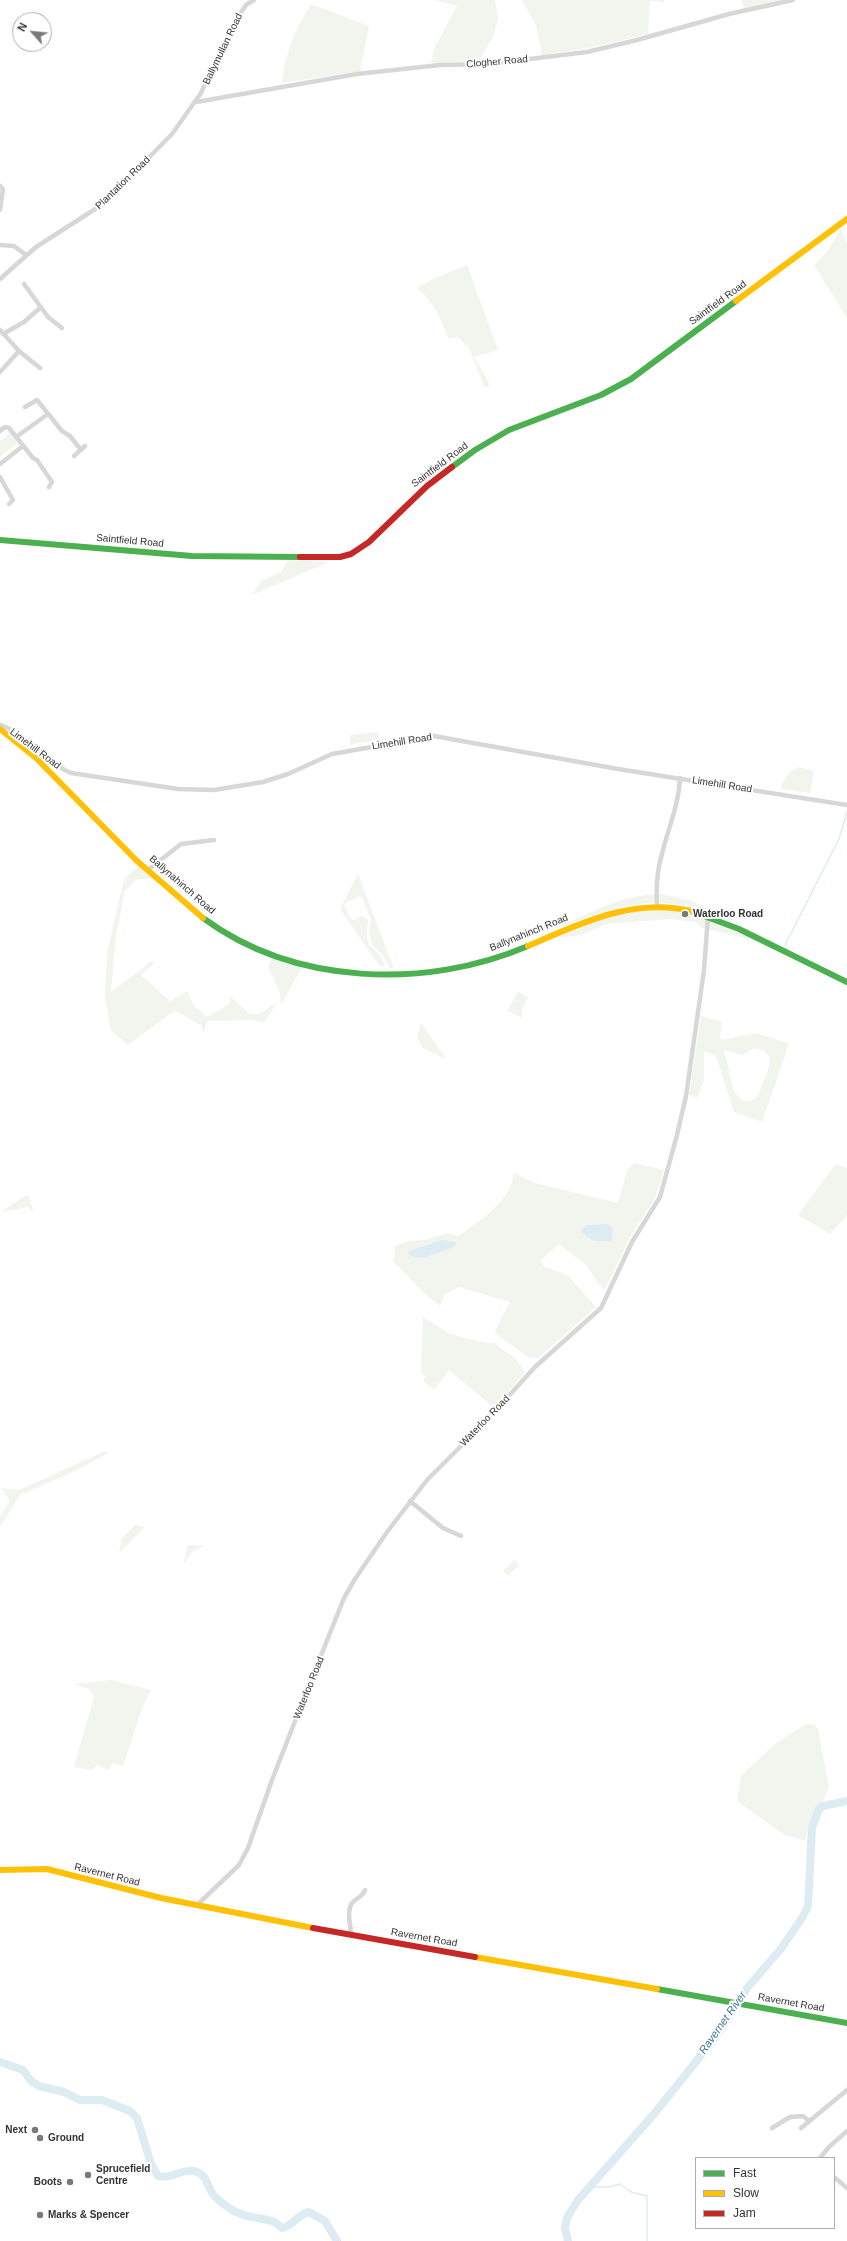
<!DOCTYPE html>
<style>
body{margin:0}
#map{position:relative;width:847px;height:2241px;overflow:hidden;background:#fff;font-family:Helvetica,sans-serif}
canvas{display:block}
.legend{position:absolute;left:695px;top:2157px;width:140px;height:72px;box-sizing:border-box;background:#fff;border:1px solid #adadad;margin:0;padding:5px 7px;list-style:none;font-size:12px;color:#333}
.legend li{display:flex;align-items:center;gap:8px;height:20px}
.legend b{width:20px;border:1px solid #adadad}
.north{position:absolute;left:12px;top:12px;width:40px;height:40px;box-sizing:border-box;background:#fff;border:1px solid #adadad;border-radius:50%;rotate:297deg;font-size:11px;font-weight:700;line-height:16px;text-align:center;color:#333}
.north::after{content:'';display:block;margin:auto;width:14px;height:18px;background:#7a7a7a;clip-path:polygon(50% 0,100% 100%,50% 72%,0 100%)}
</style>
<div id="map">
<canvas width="847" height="2241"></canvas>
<ul class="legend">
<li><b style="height:5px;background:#4caf50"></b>Fast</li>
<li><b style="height:5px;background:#ffc107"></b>Slow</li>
<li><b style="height:5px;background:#c62828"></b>Jam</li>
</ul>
<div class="north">N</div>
</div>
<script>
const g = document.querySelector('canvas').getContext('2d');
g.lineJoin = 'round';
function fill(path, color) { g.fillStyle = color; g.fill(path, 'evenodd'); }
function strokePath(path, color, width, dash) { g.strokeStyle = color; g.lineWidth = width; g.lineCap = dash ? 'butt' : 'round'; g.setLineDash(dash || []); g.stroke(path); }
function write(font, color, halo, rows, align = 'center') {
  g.font = font + ' Helvetica,sans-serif'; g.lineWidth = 4; g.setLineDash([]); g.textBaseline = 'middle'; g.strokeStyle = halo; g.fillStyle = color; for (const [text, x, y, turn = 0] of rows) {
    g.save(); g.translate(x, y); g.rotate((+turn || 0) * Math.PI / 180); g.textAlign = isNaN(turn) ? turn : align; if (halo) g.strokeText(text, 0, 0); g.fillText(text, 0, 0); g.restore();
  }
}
const green = new Path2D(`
 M435,0H495L498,19L494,35L479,61L432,63L433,51L457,6Z
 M522,0H664V2L650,1L648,34L588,48L542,55L536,25Z
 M742,0H781V1L744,9Z
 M311,4L369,26L360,71L282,83C285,53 295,30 311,4Z
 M841,229L847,243V318L814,265L826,253Z
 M467,265L498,350L474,357L490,385L485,388L469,348L458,337L449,339C441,319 434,302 417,288L437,277Z
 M10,433L17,443L0,457V441Z
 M288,560L329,562L252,595L261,581L281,572Z
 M379,732L377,740L350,745V735Z
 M799,767L811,770L814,772L810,793L781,789C782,779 790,771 799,767Z
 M139,866L151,878L136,880L125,891L116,936L111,992L152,961L154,963L141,975L170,1001L187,991L194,1006L208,1017L229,1004L230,996L250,1014H259L277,1002L264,1023L253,1020L207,1021L204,1033L201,1025C190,1021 185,1014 174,1011L128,1045L111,1031L105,997L107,953L124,879Z
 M358,874L394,969L390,968L382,954L372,945L369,930L371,920L362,897L358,896L353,900H349L344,905L349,916L353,920L362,916L368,920C363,956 376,941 385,965L383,967H380L340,909Z
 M660,894L689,900L738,922C710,913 679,901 649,903C616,905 585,919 555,929C589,913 621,895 660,894Z
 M660,909C696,913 726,925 758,941L703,928L695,922L671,919L606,924L581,935L558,938C590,922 623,911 660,909Z
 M272,958L302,967L281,1005L280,993L268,967Z
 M518,992L528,997L521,1011L523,1018L507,1011Z
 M701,1016L722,1022L720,1037L722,1040L757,1033L789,1044L762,1122L734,1112L716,1056L704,1051V1081L697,1098L689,1095ZM754,1048L764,1050L770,1058C770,1069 763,1082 759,1093C758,1096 754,1100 750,1101C729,1104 731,1065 724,1054L725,1050L742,1055Z
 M421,1023L446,1059L423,1048L417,1038Z
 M634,1163L664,1170L655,1198L631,1235L604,1291L586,1265L559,1244L541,1260L544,1267L567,1275L596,1307L538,1358L528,1357L497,1335L495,1330L510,1302L459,1287L445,1294L440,1306L422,1291L394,1262L395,1246L410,1241L424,1240L448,1233L458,1236C480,1221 511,1201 514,1173L535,1183L618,1203L627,1171ZM608,1224L613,1229L612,1241L603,1243L584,1235L585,1225Z
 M835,1165H839L847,1168V1215L830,1234L798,1215Z
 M28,1194L34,1212L28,1207L1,1212Z
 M423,1317L450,1334L480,1342L494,1343L515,1358L525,1372L494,1408L449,1370L434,1390L423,1381L426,1377L421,1373Z
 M105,1451L107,1454L75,1471L20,1495L0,1527V1516L10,1501L1,1488L19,1490Z
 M135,1525L145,1527L119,1553L122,1538Z
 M188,1545H205L192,1552L183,1565Z
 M514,1560L519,1565L508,1576L503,1571Z
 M111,1680L151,1690L142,1708L123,1766L113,1763L108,1770L97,1765L92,1770L74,1767L94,1697L89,1689L74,1684Z
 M806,1724H814L818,1729L829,1787L824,1799L811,1819L805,1840H802L783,1834L737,1801L741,1776L775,1744Z`);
const water = new Path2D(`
 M608,1224L613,1229L612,1241C600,1243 589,1241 581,1231L586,1225Z
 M442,1240L455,1242L456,1246L426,1257L418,1258L408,1254L409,1251Z`);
const stream = new Path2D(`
 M785,945L839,839L847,812
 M590,2187H609L620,2184L631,2192L647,2196V2241`);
const river = new Path2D(`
 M0,2062L23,2070L31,2081L39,2086L64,2092L80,2100H102L130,2111L137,2118L151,2164L158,2176C172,2180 183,2167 197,2172C206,2175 207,2184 211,2191C214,2198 222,2203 229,2208C242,2217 256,2217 272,2221C276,2222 279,2226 282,2228C292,2227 298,2214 309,2212L325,2221L337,2241
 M568,2241L565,2228L567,2218L578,2200L654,2114L691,2068L719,2032L748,1987L780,1950L802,1918L808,1906L812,1828L819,1809L823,1806L847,1801`);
const street = new Path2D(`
 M196,102L357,74L440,65L488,64L587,52L637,40L729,14L793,0
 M0,186L3,189L0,210
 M0,245L14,246L26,255
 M0,279L36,247L103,204L172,134L201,93L235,21L246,5L254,0
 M24,284L48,317L62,328
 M0,330L19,351L40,368
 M3,334L24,322L41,307
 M0,372L19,351
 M25,407L37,400L62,431L70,436L81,450
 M0,431L5,427L9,428L33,458L37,460L52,482L49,487
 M16,437L48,414
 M74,456L85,446
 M0,464L23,446
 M0,477L13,500L9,504
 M0,725C28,734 44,762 71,773L178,789L214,790L263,782L288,774L332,754L434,736L618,769L847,805
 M148,870L181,844L214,840
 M657,906C656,889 657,870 662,854C668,828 679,805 680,778
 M410,1501L443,1528L461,1536
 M196,1906L239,1865L248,1848L272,1780L306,1693L344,1598L355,1579L387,1532L427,1480L486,1421L535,1367L601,1308L632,1242L660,1197L677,1135L686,1096L704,970L708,916
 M351,1935C351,1925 346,1912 352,1903C356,1898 363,1897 365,1890
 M772,2128L790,2117L803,2116L809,2121
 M801,2128L847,2090
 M820,2158L829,2147L847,2131
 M834,2177L847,2188`);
const fast = new Path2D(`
 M452,467L475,450L509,430L601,395L631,379L736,301
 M0,540L192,556L300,557
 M691,911L739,929L847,982
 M203,918C294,985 425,990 528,946
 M657,1989L847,2023`);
const slow = new Path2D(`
 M736,301L847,219
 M0,729L36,758L137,861L203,918
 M528,946C579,924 633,897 691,911
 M0,1870L47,1869L161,1898L313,1928
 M475,1957L657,1989`);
const jam = new Path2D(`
 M300,557H340L351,554L369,542L427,486L452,467
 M313,1928L475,1957`);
const markers = [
 [685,914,4,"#7a7a7a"],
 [35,2130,4,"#7a7a7a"],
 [40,2138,4,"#7a7a7a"],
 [88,2175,4,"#7a7a7a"],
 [70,2182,4,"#7a7a7a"],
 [40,2215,4,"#7a7a7a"]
];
const streetNames = [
 ["Ballymullan Road",223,49,-64],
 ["Clogher Road",497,62,-5],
 ["Plantation Road",123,183,-44],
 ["Saintfield Road",718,303,-36],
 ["Saintfield Road",440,465,-37],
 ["Saintfield Road",130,541,5],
 ["Limehill Road",402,742,-9],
 ["Limehill Road",35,749,37],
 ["Limehill Road",722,785,9],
 ["Ballynahinch Road",182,885,41],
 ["Ballynahinch Road",529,933,-22],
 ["Waterloo Road",485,1421,-46],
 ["Waterloo Road",309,1688,-68],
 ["Ravernet Road",107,1875,14],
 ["Ravernet Road",424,1938,10],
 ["Ravernet Road",791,2003,10]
];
const poiNames = [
 ["Waterloo Road",693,914],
 ["Next",27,2130,"right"],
 ["Ground",48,2138],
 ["Sprucefield",96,2169],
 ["Centre",96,2181],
 ["Boots",62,2182,"right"],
 ["Marks & Spencer",48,2215]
];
const waterNames = [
 ["Ravernet River",723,2023,-55]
];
fill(green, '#f1f5ed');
fill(water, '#ddebf3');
strokePath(stream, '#ddebf3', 1.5);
strokePath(river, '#ddebf3', 8);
strokePath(street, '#d7d7d7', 4.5);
strokePath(fast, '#4caf50', 6);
strokePath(slow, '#ffc107', 6);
strokePath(jam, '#c62828', 6);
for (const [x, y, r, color] of markers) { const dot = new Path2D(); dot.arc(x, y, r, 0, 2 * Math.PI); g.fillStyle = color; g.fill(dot); strokePath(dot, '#fff', 1.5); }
write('10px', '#333', '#fff', streetNames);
write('bold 10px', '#333', '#fff', poiNames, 'left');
write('italic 11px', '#3f7597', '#fff', waterNames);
</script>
